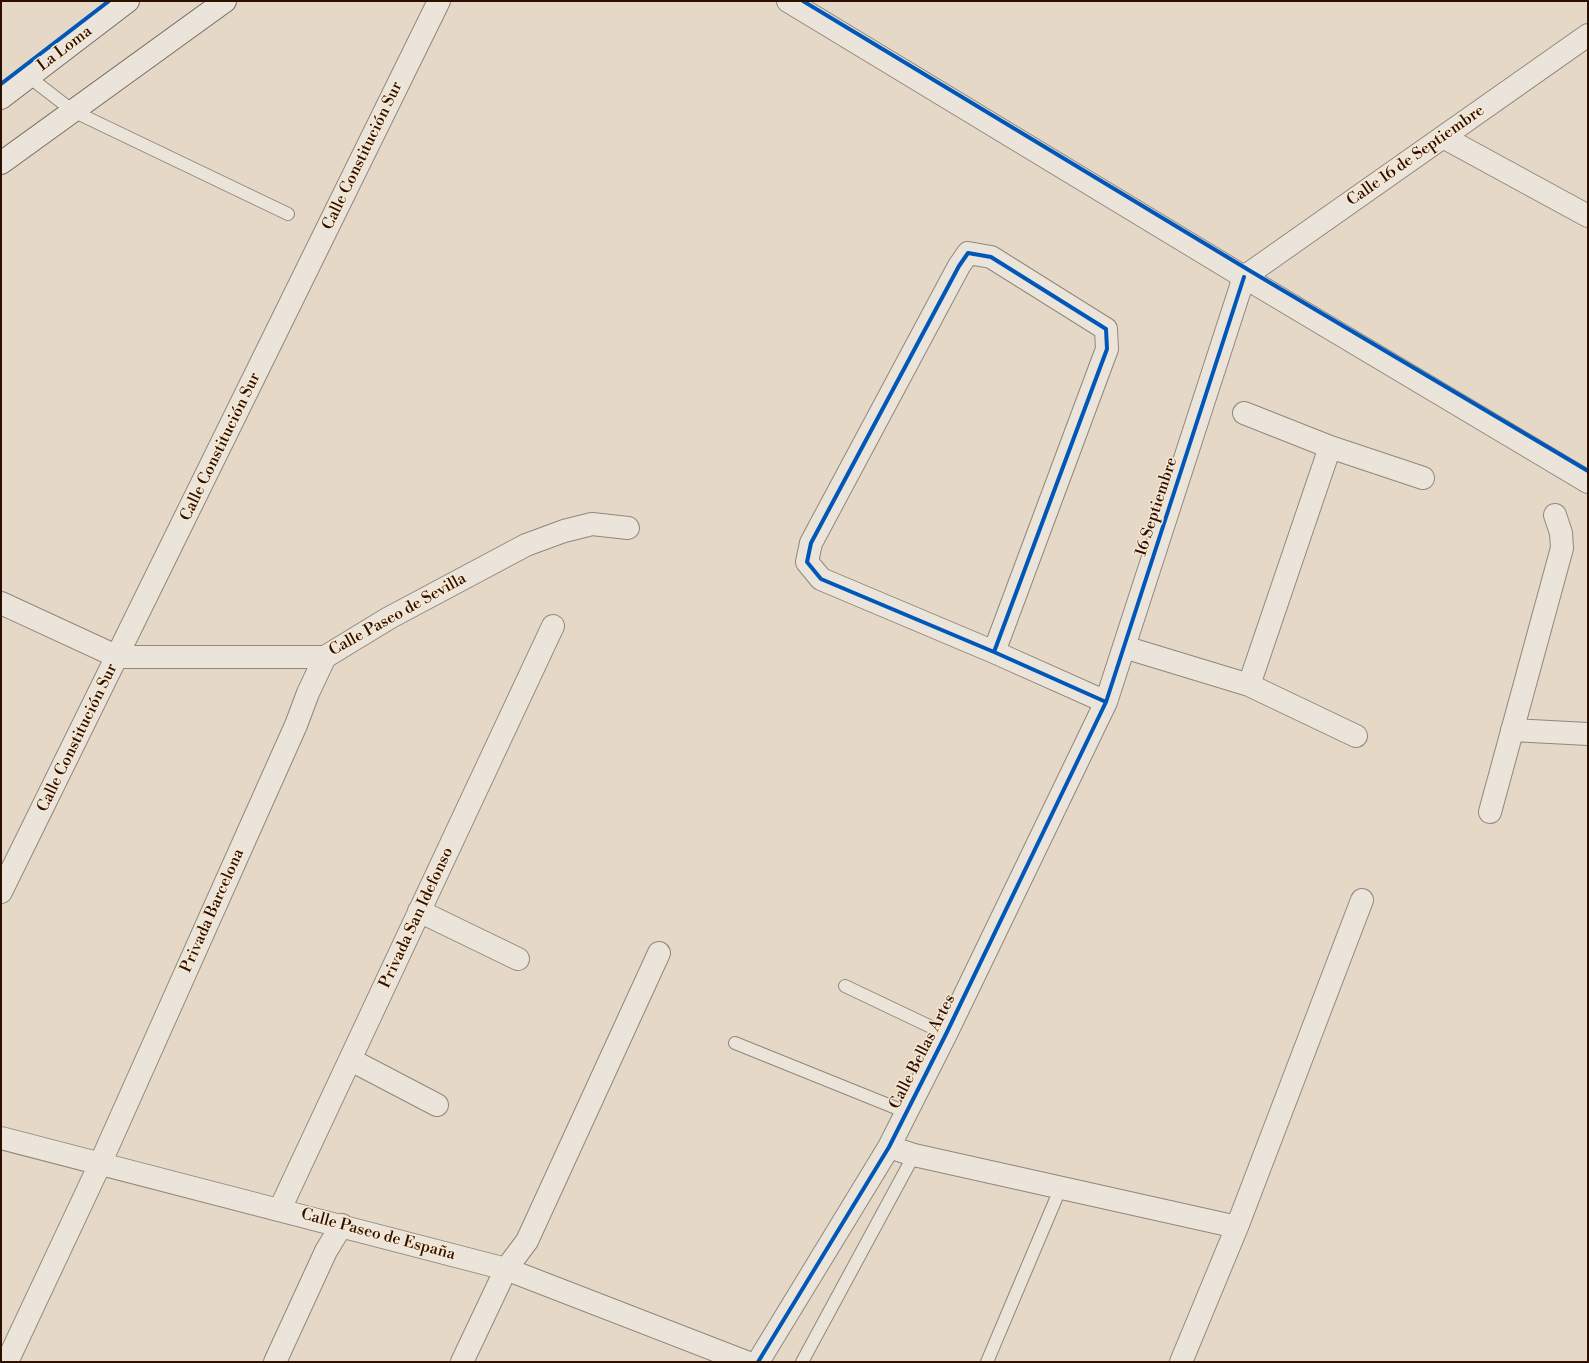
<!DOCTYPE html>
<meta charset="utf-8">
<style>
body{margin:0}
#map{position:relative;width:1589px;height:1363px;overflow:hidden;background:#e5d8c6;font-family:"Libre Bodoni",serif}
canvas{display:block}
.frame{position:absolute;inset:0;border:2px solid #2d0f00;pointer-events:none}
</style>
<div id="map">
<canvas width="1589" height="1363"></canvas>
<div class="frame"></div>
</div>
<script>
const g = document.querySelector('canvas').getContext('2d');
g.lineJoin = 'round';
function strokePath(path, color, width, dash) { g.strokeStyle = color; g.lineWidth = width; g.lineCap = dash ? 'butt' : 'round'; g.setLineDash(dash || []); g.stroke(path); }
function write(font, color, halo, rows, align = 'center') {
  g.font = font + ' "Libre Bodoni",serif'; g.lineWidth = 3; g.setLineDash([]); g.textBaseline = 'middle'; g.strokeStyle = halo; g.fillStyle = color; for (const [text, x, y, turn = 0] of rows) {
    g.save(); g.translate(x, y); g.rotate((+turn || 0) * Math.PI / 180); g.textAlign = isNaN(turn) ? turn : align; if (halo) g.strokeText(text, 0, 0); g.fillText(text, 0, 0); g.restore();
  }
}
const lane = new Path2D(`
 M29,77L73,111L288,214
 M845,986L946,1034
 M735,1043L906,1112
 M802,1362L914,1155
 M987,1362L1061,1187`);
const street = new Path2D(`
 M788,1L1244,277L1588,482
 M1443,137L1588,216
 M1244,277L1588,35
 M1244,413L1330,447L1423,478
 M1,603L118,657H325L389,618L526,545L564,531L592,524L628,528
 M1124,647L1249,685L1356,736
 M994,652L1107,349L1106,329L991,257L968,253L959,266L811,543L807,562L821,579L994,652L1106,702
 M1249,685L1330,447
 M1512,730L1588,734
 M1490,812L1562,548L1561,533L1555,515
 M1,892L439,1
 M419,911L518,959
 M351,1060L437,1105
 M1,1138L506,1269L746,1362
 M889,1147L914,1155L1237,1227
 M280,1209L553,626
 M7,1362L100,1164L296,725L308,693L325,657
 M275,1362L326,1251L342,1225
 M462,1362L506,1269L527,1241L659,953
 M758,1362L889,1147L946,1034L1106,702L1244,277
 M1181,1362L1237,1227L1362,900`);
const secondary = new Path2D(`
 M1,98L128,1
 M1,163L225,1`);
const cycleway = new Path2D(`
 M803,1L1252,272L1588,471
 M1,84L109,1
 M994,652L1107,349L1106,329L991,257L968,253L959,266L811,543L807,562L821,579L994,652L1106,702
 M758,1362L889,1147L946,1034L1106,702L1244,277`);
const streetNames = [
 ["La Loma",65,49,-37],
 ["Calle Constitución Sur",363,156,-64],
 ["Calle 16 de Septiembre",1416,156,-35],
 ["Calle Constitución Sur",221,447,-64],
 ["16 Septiembre",1157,507,-72],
 ["Calle Paseo de Sevilla",398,615,-29],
 ["Calle Constitución Sur",78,738,-64],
 ["Privada Barcelona",213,911,-66],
 ["Privada San Idefonso",417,918,-65],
 ["Calle Bellas Artes",923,1052,-63],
 ["Calle Paseo de España",378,1235,15]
];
strokePath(lane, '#92877b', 14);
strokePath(street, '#92877b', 24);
strokePath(secondary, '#786c61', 24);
strokePath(lane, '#eae4da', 12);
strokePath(street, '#eae4da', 22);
strokePath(secondary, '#eae4da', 22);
strokePath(cycleway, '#0057b8', 4);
write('16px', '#2d0f00', '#f7e8d2', streetNames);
</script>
